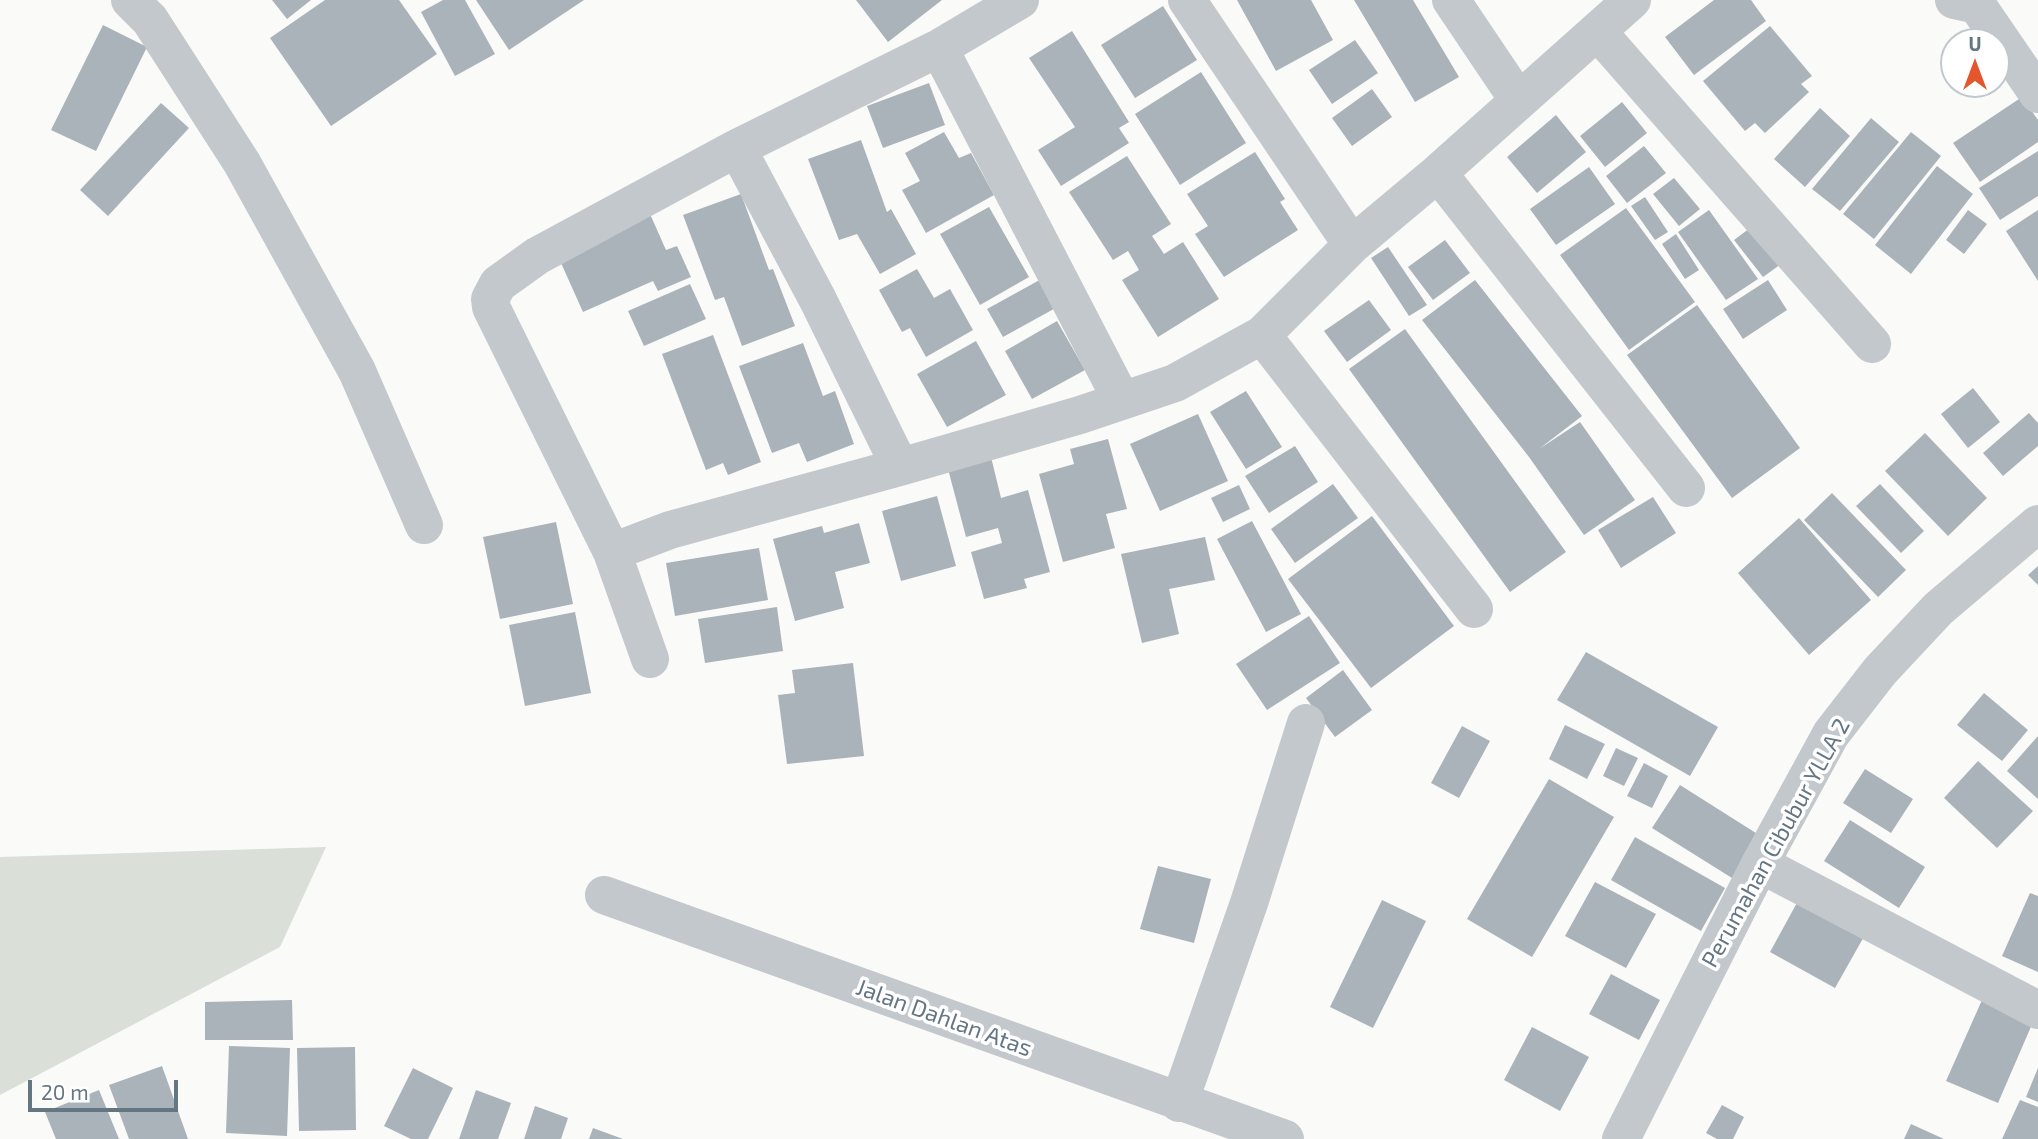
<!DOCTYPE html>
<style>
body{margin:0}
#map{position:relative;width:2038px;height:1139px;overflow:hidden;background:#fafaf8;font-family:"Exo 2",sans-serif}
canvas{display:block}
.north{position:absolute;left:1940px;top:28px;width:70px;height:70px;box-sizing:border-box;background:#fff;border:2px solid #c1c8cd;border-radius:50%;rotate:0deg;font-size:19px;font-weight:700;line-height:28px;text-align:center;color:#657683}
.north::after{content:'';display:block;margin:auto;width:24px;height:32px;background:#e4572e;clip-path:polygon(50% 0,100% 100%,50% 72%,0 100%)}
.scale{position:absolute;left:28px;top:1080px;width:150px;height:32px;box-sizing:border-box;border:4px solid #657683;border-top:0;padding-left:9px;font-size:21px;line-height:24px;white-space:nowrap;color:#657683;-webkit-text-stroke:5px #fff;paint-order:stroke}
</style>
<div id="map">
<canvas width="2038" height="1139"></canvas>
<div class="north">U</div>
<div class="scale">20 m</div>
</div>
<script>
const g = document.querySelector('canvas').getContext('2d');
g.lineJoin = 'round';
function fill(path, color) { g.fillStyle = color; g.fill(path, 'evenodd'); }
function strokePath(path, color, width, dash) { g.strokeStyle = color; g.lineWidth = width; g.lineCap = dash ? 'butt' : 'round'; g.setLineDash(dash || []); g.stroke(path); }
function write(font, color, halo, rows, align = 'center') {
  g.font = font + ' "Exo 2",sans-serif'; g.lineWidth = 7; g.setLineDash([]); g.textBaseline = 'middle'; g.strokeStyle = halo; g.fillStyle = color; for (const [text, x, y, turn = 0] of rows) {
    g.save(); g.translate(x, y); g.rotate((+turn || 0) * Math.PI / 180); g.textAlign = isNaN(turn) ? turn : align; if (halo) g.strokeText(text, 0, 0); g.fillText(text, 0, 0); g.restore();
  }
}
const green = new Path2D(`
 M326,847L280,947L0,1095V857Z`);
const building = new Path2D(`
 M272,0H311L287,19Z
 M325,0H399L437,54L331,126L270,38Z
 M443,0H465L495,54L455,76L421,12Z
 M476,0H584L509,50Z
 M856,0H942L888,42Z
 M1237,0H1311L1333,40L1276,71Z
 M1354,0H1413L1459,77L1415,102Z
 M1714,0H1751L1766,21L1694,75L1665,37Z
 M1163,6L1197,60L1135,98L1101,45Z
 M103,25L147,47L96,151L51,130Z
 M1770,26L1812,76L1801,84L1809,92L1765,133L1755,123L1745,131L1703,81Z
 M1072,31L1129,122L1119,128L1129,143L1061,186L1038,150L1075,127L1029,58Z
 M1355,40L1378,73L1332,104L1309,70Z
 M1201,72L1246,143L1180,185L1135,114Z
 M929,83L945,125L883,148L867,106Z
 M1372,89L1392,117L1352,146L1332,118Z
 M2022,97L2038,120V142L1980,182L1953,143Z
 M1622,102L1647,133L1605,167L1580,136Z
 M161,103L189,128L108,216L80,190Z
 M1820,108L1850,136L1805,187L1774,159Z
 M1556,115L1586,152L1537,193L1507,157Z
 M1871,118L1899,142L1840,211L1812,189Z
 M944,132L959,158L971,153L994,195L926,233L902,190L920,181L905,153Z
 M1911,132L1941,156L1874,239L1843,214Z
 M861,140L887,212L891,209L916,254L880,274L857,234L839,240L808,159Z
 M1644,146L1666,173L1627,203L1606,176Z
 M2038,151V196L2000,220L1979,188Z
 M1255,152L1285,199L1280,202L1298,230L1224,277L1195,234L1208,226L1187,194Z
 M1127,156L1171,224L1152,236L1164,254L1183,242L1219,299L1158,337L1122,280L1139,270L1128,251L1113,260L1069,192Z
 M1937,166L1973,194L1911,274L1875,245Z
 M1589,167L1615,204L1556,245L1530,209Z
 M1674,178L1700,209L1679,226L1653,194Z
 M741,194L769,270L773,269L795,326L742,346L724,297L715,300L683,215Z
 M1645,197L1668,232L1655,240L1631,206Z
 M989,207L1029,277L980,305L940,234Z
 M1626,208L1695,302L1629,350L1560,255Z
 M1709,210L1758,279L1726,300L1678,232Z
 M1968,210L1987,224L1964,254L1946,240Z
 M2038,210V281L2006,231Z
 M650,214L666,250L677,246L691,277L658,291L653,281L583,312L557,254Z
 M1758,222L1788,259L1763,277L1734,240Z
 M1676,234L1699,270L1685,279L1662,244Z
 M1445,240L1470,273L1433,300L1408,267Z
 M1388,247L1427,305L1409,316L1371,258Z
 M917,269L934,298L950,289L973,330L926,357L910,328L902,332L879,290Z
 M1045,277L1061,305L1003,337L987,309Z
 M1475,280L1582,416L1539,449L1580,422L1635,500L1584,535L1529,457L1422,320Z
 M1768,280L1787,310L1743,339L1723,309Z
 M690,284L706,319L644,346L628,311Z
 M1369,300L1391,330L1347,362L1324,331Z
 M1697,305L1800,448L1732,498L1627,355Z
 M1057,321L1085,370L1032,399L1005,351Z
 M1405,329L1566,552L1510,592L1349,369Z
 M713,335L761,462L728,475L723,463L706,470L662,354Z
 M976,341L1006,395L947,427L917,374Z
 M803,343L823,396L835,391L854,444L807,462L799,443L772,453L739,366Z
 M1973,388L2000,422L1968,448L1941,414Z
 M1246,391L1282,447L1246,469L1210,412Z
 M2029,413L2038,423V446L2003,476L1983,453Z
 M1198,414L1228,481L1160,511L1130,444Z
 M1925,433L1987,498L1948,536L1885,471Z
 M1108,439L1127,509L1106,514L1115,548L1063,562L1039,474L1074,464L1070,449Z
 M1295,446L1318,482L1269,513L1245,476Z
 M991,457L1001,498L1028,490L1050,572L1024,579L1027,588L984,599L971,552L1002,543L998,528L966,537L948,469Z
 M1333,484L1358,518L1295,563L1271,529Z
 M1880,484L1924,531L1901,553L1856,506Z
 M1239,485L1250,509L1223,522L1211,498Z
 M1832,493L1906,570L1878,597L1804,520Z
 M937,496L956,566L901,581L882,511Z
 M1653,497L1676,533L1621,568L1598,530Z
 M1372,516L1454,626L1371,688L1288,579Z
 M1799,518L1871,600L1809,655L1738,573Z
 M1252,521L1301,614L1266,632L1217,539Z
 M556,522L573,604L500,619L483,537Z
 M859,523L870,563L835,572L844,608L795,621L773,539L822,526L824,533Z
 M1205,537L1215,580L1169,589L1179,634L1142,643L1121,554Z
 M759,548L768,600L675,616L666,563Z
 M2038,566V585L2028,575Z
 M777,607L783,651L705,663L698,619Z
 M575,612L591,693L525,706L509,625Z
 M1309,616L1340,663L1267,710L1236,664Z
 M1586,652L1718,727L1690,776L1557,700Z
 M853,663L864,756L787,764L778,695L795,693L792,670Z
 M1343,670L1372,710L1335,737L1306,698Z
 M1984,693L2028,730L2002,761L1957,725Z
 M1565,725L1605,744L1587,779L1549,759Z
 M1462,726L1490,741L1459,798L1431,783Z
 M2038,736V799L2007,771Z
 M1616,748L1638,758L1624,786L1603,776Z
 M1978,761L2033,811L1997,848L1944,798Z
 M1644,763L1668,776L1652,808L1627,796Z
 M1865,769L1913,799L1891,833L1843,803Z
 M1549,779L1614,817L1532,957L1467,919Z
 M1680,785L1759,835L1732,878L1652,828Z
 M1850,820L1925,867L1899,908L1824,861Z
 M1635,837L1725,888L1701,931L1611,880Z
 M1158,866L1211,879L1194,943L1140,929Z
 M1595,882L1656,914L1626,968L1565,936Z
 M1804,890L1870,926L1835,988L1770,952Z
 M2030,893L2038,896V972L2002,956Z
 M1382,900L1426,921L1373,1028L1330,1007Z
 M1611,974L1660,1000L1639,1040L1589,1014Z
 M292,1000L293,1040H205V1002Z
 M1982,1000L2033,1022L1998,1103L1946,1081Z
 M1532,1027L1589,1057L1560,1111L1504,1080Z
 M229,1046L290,1048L287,1136L226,1133Z
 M355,1047L356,1130L299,1131L297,1048Z
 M162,1066L188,1139H129L109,1085Z
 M413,1068L453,1088L428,1139H411L384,1126Z
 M2038,1068V1102L2026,1097Z
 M99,1090L119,1139H56L45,1112Z
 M476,1090L511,1103L498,1139H459Z
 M2020,1100L2038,1107V1139H2002Z
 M1722,1105L1744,1117L1733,1139H1717L1706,1133Z
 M535,1106L568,1118L561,1139H524Z
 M1911,1124L1944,1139H1904Z
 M593,1128L623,1139H589Z`);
const street = new Path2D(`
 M130,0L150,20L242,163L357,371L424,525
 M1187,0L1352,245
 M1451,0L1519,101
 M1954,0L1977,5L2038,94
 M1597,31L1872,344
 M939,48L1122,401
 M737,148L818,300L900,467
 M1438,173L1686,488
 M1262,335L1474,609
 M612,552L491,307L490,299L498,284L537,256L737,148L939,48L1020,0
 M650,659L612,552L670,530L900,467L1080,415L1175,383L1262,335L1352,245L1438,173L1632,0
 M1760,864L2038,1010
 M604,895L1285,1139
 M1179,1103L1249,903L1306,723
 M1621,1139L1760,864L1831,734L1880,671L1938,609L2038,524`);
const streetNames = [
 ["Perumahan Cibubur YLLA 2",1776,843,-61],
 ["Jalan Dahlan Atas",944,1018,20]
];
fill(green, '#dadfd7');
fill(building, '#aab3b9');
strokePath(street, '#c3c8cc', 38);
write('23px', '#657683', '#fff', streetNames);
</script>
